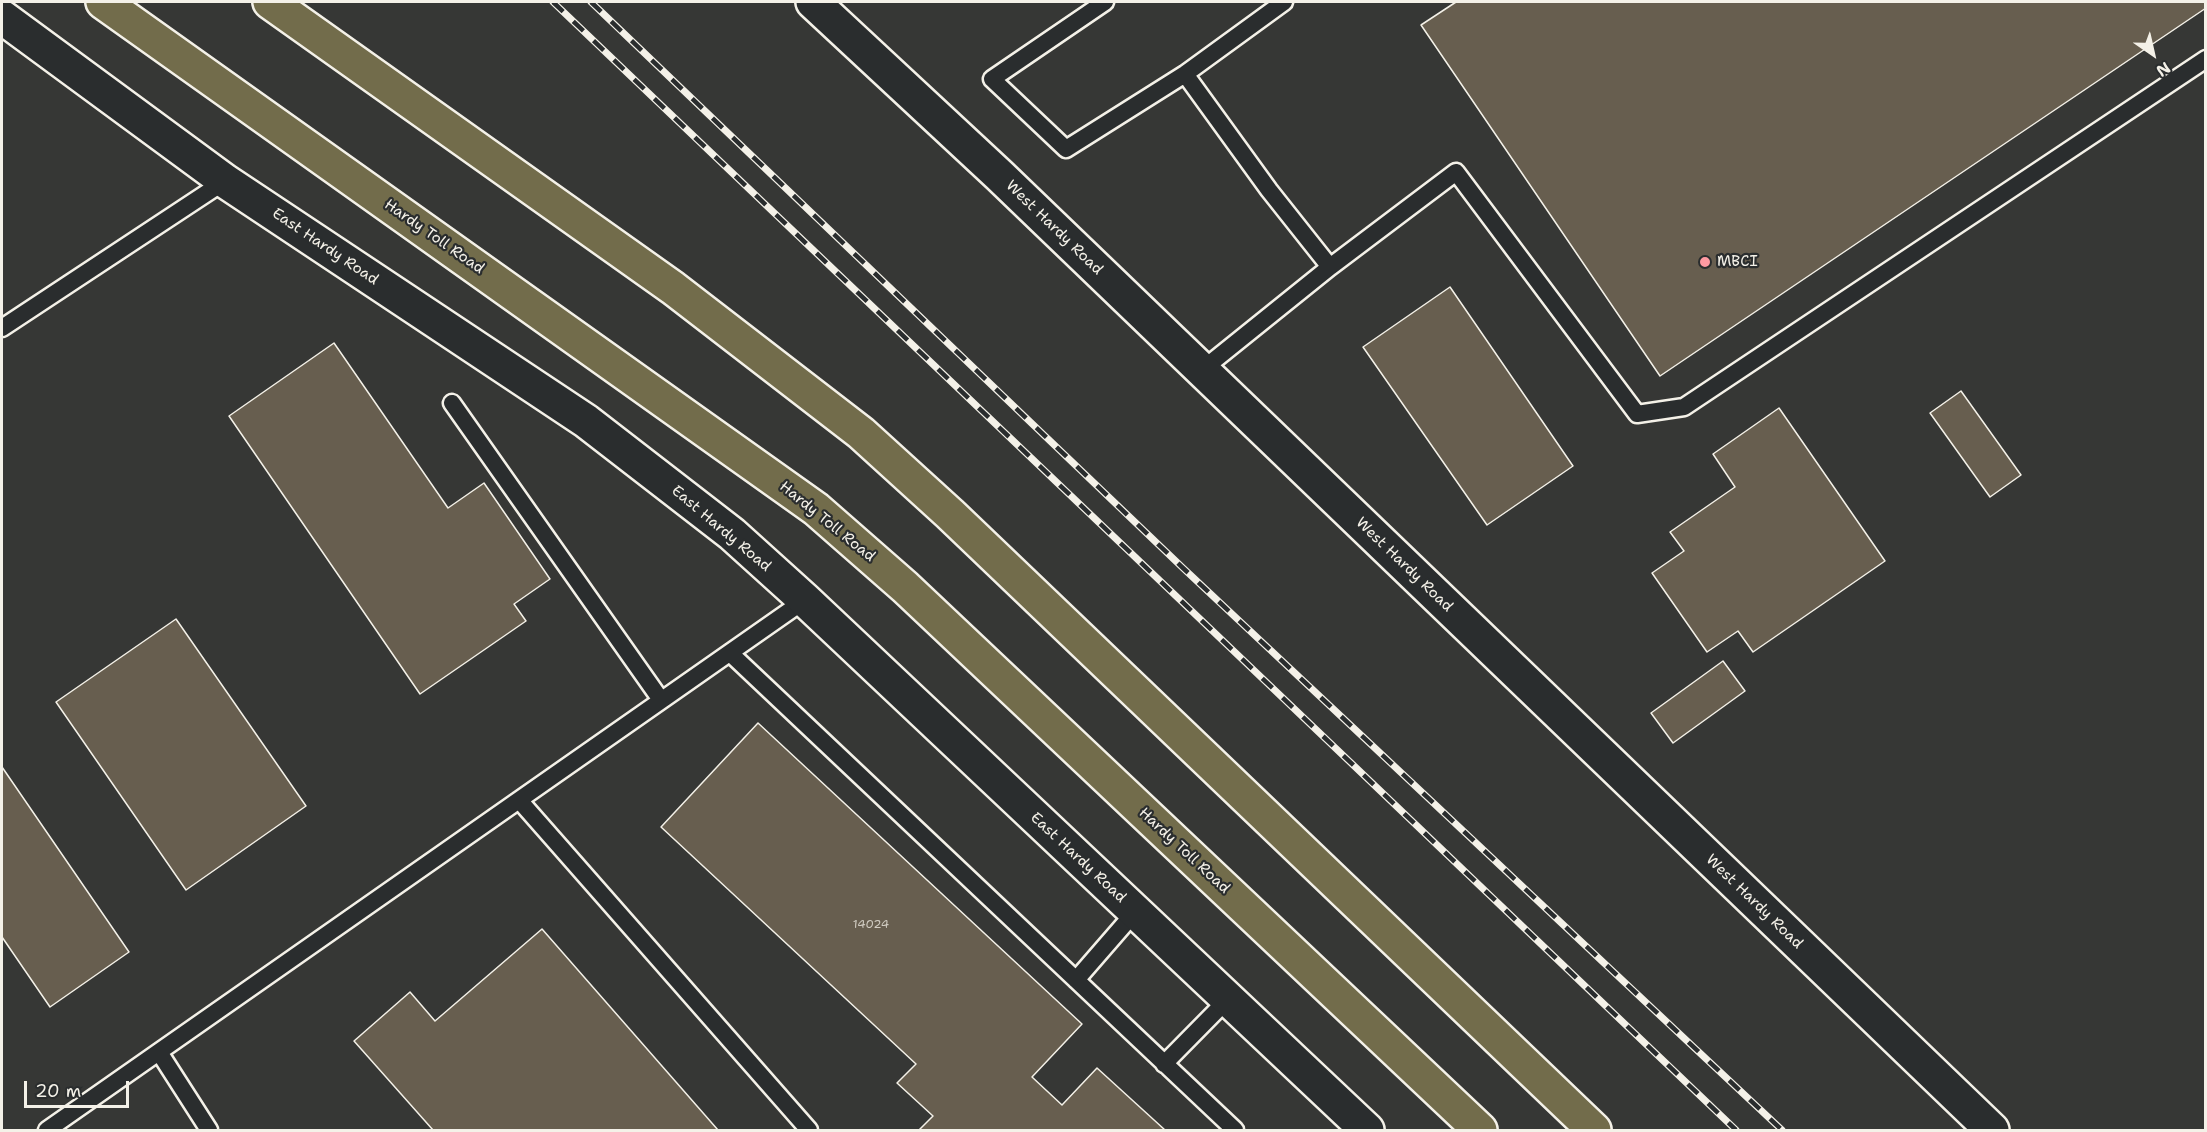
<!DOCTYPE html>
<style>
body{margin:0}
#map{position:relative;width:2207px;height:1132px;overflow:hidden;background:#363735;font-family:"Shantell Sans",sans-serif}
canvas{display:block}
.frame{position:absolute;inset:0;border:3px solid #f4f1e8;pointer-events:none}
.north{position:absolute;left:2123px;top:24px;width:60px;height:60px;-webkit-text-stroke:4px #2a2d2e;paint-order:stroke;rotate:146deg;font-size:16px;font-weight:700;line-height:24px;text-align:center;color:#f4f1e8}
.north::after{content:'';display:block;margin:auto;width:21px;height:27px;background:#f4f1e8;clip-path:polygon(50% 0,100% 100%,50% 72%,0 100%)}
.scale{position:absolute;left:24px;top:1081px;width:105px;height:27px;box-sizing:border-box;border:3px solid #f4f1e8;border-top:0;padding-left:8px;font-size:18px;line-height:21px;white-space:nowrap;color:#f4f1e8;-webkit-text-stroke:4px #2a2d2e;paint-order:stroke}
</style>
<div id="map">
<canvas width="2207" height="1132"></canvas>
<div class="frame"></div>
<div class="north">N</div>
<div class="scale">20 m</div>
</div>
<script>
const g = document.querySelector('canvas').getContext('2d');
g.lineJoin = 'round';
function fill(path, color) { g.fillStyle = color; g.fill(path, 'evenodd'); }
function strokePath(path, color, width, dash) { g.strokeStyle = color; g.lineWidth = width; g.lineCap = dash ? 'butt' : 'round'; g.setLineDash(dash || []); g.stroke(path); }
function write(font, color, halo, rows, align = 'center') {
  g.font = font + ' "Shantell Sans",sans-serif'; g.lineWidth = 4.5; g.setLineDash([]); g.textBaseline = 'middle'; g.strokeStyle = halo; g.fillStyle = color; for (const [text, x, y, turn = 0] of rows) {
    g.save(); g.translate(x, y); g.rotate((+turn || 0) * Math.PI / 180); g.textAlign = isNaN(turn) ? turn : align; if (halo) g.strokeText(text, 0, 0); g.fillText(text, 0, 0); g.restore();
  }
}
const building = new Path2D(`
 M1456,2H2206V8L1660,376L1421,25Z
 M1450,287L1573,466L1487,525L1363,347Z
 M334,343L448,508L484,483L550,579L514,604L526,621L420,694L229,416Z
 M1961,391L2021,475L1990,497L1930,413Z
 M1779,408L1885,561L1753,652L1738,631L1707,652L1652,573L1684,551L1670,532L1735,487L1713,454Z
 M176,619L306,806L186,890L56,702Z
 M1723,661L1745,691L1673,743L1651,713Z
 M758,723L1082,1024L1032,1077L1062,1105L1097,1068L1165,1130H919L933,1116L897,1083L916,1064L661,827Z
 M2,767L129,952L50,1007L2,937Z
 M542,929L718,1130H433L354,1041L410,992L435,1021Z`);
const service = new Path2D(`
 M1105,2L992,79L1066,149L1185,74L1284,2
 M1185,74L1269,190L1330,267
 M2,328L225,181
 M1202,370L1330,267L1456,172L1637,414L1684,407L2206,59
 M452,403L661,700
 M730,653L1235,1130
 M519,800L809,1130
 M1076,980L1135,912
 M159,1052L209,1130
 M1164,1064L1228,999
 M47,1130L805,600`);
const secondary = new Path2D(`
 M813,2L999,175L1992,1130
 M2,17L225,181L586,421L732,534L805,600L1367,1130`);
const motorway = new Path2D(`
 M103,2L816,509L905,587L1480,1130
 M270,2L673,288L861,433L950,514L1594,1130`);
const rail = new Path2D(`
 M553,2L1736,1130
 M591,2L1183,568L1782,1130`);
const markers = [
 [1705,262,6,"#ff9aa2"]
];
const numberNames = [
 ["14024",871,925]
];
const streetNames = [
 ["West Hardy Road",1054,228,44],
 ["Hardy Toll Road",434,237,35],
 ["East Hardy Road",325,247,34],
 ["Hardy Toll Road",827,522,39],
 ["East Hardy Road",721,529,40],
 ["West Hardy Road",1404,565,44],
 ["Hardy Toll Road",1184,851,43],
 ["East Hardy Road",1078,858,43],
 ["West Hardy Road",1754,902,44]
];
const poiNames = [
 ["MBCI",1717,262]
];
fill(building, '#675e4f');
strokePath(building, '#f4f1e8', 1.5);
strokePath(service, '#f4f1e8', 21);
strokePath(secondary, '#f4f1e8', 38);
strokePath(motorway, '#f4f1e8', 38);
strokePath(service, '#2a2d2e', 16);
strokePath(secondary, '#2a2d2e', 33);
strokePath(motorway, '#726c4b', 33);
strokePath(rail, '#f4f1e8', 7);
strokePath(rail, '#2a2d2e', 4.5, [14]);
for (const [x, y, r, color] of markers) { const dot = new Path2D(); dot.arc(x, y, r, 0, 2 * Math.PI); g.fillStyle = color; g.fill(dot); strokePath(dot, '#2a2d2e', 2); }
write('12px', '#d1ccc2', null, numberNames);
write('15px', '#f4f1e8', '#2a2d2e', streetNames);
write('15px', '#f4f1e8', '#2a2d2e', poiNames, 'left');
</script>
